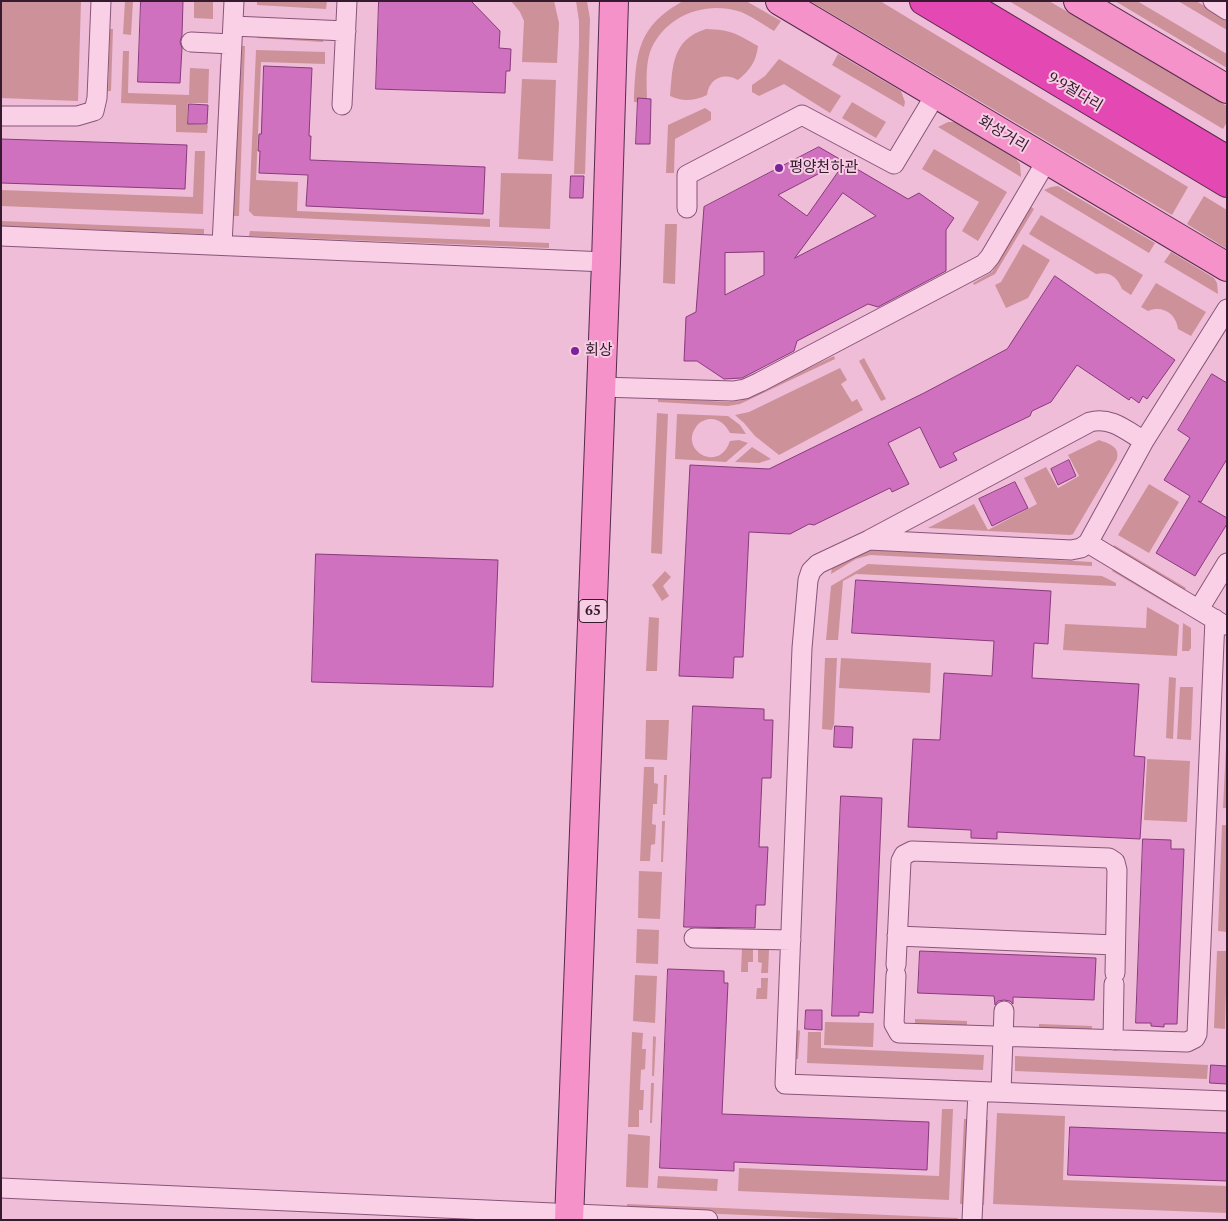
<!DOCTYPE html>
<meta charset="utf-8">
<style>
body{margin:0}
#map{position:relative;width:1228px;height:1221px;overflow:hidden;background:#efbdd8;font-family:"PT Serif",serif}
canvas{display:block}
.frame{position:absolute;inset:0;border:2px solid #361b30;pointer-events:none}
</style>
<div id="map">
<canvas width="1228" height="1221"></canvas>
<div class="frame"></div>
</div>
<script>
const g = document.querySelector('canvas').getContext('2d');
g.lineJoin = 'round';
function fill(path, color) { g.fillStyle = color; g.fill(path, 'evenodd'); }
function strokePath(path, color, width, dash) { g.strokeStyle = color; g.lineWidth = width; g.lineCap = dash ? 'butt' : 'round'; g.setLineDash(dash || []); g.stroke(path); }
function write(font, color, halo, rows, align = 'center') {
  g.font = font + ' "PT Serif","Noto Sans KR",serif'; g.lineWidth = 4; g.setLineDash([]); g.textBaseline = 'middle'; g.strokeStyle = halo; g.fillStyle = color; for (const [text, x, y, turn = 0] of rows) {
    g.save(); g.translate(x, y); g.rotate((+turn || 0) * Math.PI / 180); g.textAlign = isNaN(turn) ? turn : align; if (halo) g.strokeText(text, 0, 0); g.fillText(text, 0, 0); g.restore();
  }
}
const green = new Path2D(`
 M1,1H81L78,101L1,98Z
 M125,1H133L131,35L123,34Z
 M194,1H213V19L194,18Z
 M257,1H327L326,9L257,5Z
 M511,1H554L559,23L557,63L522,62L524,21L520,12Z
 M576,1H587L590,19L585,174H574L579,44V21Z
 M683,1H746L781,21L774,31C764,25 753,17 741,12C705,0 664,16 650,52C645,68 647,86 647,102H634C636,53 637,27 683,1Z
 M810,1H880L1188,187L1172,215Z
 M1009,1H1049L1227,106V122L1223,129Z
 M1115,1H1137L1227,54V68Z
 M1178,1H1196L1227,19V30Z
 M110,29H113L111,91H108Z
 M706,29C732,30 735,33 758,46C756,62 750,70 738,80C724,72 709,78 707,95C694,101 683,102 670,96C673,67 671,40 706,29Z
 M257,35L323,39V42L257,38Z
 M240,46H245L239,216H233Z
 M256,50L325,52V64L261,62L256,180L298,182L297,211L490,219V227L254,216L249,211Z
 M123,51H129L128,93L189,95L190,68L209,69L208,103H188L187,124L208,125L207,133L176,132V105L121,103Z
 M838,54L901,91L905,102L904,107L832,65Z
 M779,59L841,96L830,113L784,84L759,96L752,92V85L765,76Z
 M220,64H223L214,215Z
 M522,79L556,80L553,161L518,159Z
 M852,102L886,122L876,138L842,118Z
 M705,108L711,112V120L675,139L674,173H666L668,125Z
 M948,122H954L1016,159L1020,164L1021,177L938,127Z
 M934,149L1007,192L978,241L962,231L979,202L922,169Z
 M195,151H205L203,214L1,206V190L193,197Z
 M501,173L552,174L550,229L499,227Z
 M1058,186L1155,243L1149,253L1044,190L1051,187Z
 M1204,196L1227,210V249L1187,224Z
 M1031,207L1034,209L995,274L974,285L973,283L992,272Z
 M1041,215L1143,275L1131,295L1122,289C1117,276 1109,271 1096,274L1029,234Z
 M1,221L204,229V234L1,226Z
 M665,224H677L675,284L663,283Z
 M250,231L549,243V248L249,236Z
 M1023,244L1050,260L1028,298L1006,308L995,285L1001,282Z
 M1171,252L1214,278L1217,283L1218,294L1164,262Z
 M1156,283L1206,312L1191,336L1178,329C1176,313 1162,305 1148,311L1141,307Z
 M834,356L835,359L740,404L728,406L658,402V398L728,402L739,401Z
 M864,358L886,399L881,401L859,361Z
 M840,368L847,380L841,384L852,402L857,399L863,410L779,455L755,436L744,423L735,415L749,412Z
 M657,413L668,414L662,554L651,553Z
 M677,414L728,416L740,425L746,434L730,433C726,425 719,418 709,419C704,420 699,422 696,427C679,450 719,474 730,441L739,440L748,443L726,462L675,459Z
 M1099,440C1109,444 1120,446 1117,459L1073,534L1070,535L928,528L974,504L988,530L1037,504L1024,478L1046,467L1058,488L1079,476L1068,455Z
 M752,447L771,459L759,463L735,462Z
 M1149,484L1179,502L1149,553L1118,535Z
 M1114,545L1186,588L1184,590L1113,548Z
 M870,550L1092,562V566L870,555L856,559L831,574L832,568L855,555Z
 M868,564L1102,576L1116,583V586L856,574L843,581L838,640H826L831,586Z
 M1114,569L1177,606L1176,609L1112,571Z
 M665,571L671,577L663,586L669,596L662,601L652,585Z
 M1147,607L1179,625L1177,656L1063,650L1065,624L1146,628Z
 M649,617L659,618L657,671H646Z
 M1183,623L1191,628V648L1189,651H1182Z
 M825,658H837L834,724L832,730L822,729Z
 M841,658L931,663L930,693L839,688Z
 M1169,677L1176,678L1173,739L1166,738Z
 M1180,687H1193L1191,740L1177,739Z
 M646,720H669L667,760L645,759Z
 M1226,747H1227V808H1223Z
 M1147,759L1190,761L1187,822L1144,820Z
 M644,767H654V783L658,784L657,804H653L652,824L656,825L655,844L651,845L650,861H640Z
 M664,775H667L665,815H663Z
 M662,821H665L663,862H661Z
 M1222,825H1227V932L1218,931Z
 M639,871L662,872L660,919L638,918Z
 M637,929L659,930L658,964L636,963Z
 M742,948L753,949V962H748V972H741Z
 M758,949L769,950L768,973H761L762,963L758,962Z
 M1217,951H1227L1225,1029L1214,1028Z
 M635,975L657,976L655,1023L633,1021Z
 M761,978H768L767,999H756L757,988H761Z
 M915,1019L967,1021V1031L915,1029Z
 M825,1022L874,1023L873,1047L824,1045Z
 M1039,1024L1092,1026L1091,1036L1039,1034Z
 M798,1030L800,1031L798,1059H795L796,1033Z
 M632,1032L643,1033L642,1049H646L645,1069L641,1070L640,1090H644L643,1110H639V1127H628Z
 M808,1032H821V1048L984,1055L983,1070L807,1063Z
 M653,1036L656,1037L654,1076H652Z
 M1015,1056L1208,1065L1207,1079L1015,1071Z
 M807,1075L982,1081L979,1083L807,1078Z
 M651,1083H654L652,1123H650Z
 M942,1109H953L949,1200L738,1191L739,1168L939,1176Z
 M997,1113L1065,1116L1063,1180L1227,1186V1213L993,1204Z
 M964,1119H969L965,1204H960Z
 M983,1120H988L984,1205H979Z
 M628,1134L650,1136L648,1188L626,1187Z
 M658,1176L718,1179L717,1191L657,1188Z
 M627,1204L958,1218L957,1220H861L627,1210Z`);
const building = new Path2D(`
 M141,1H183L182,35L180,42L182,48L180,83L138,82Z
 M379,1H471L500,31L499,48L511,49L510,71H506L505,93L376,89Z
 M264,66L312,68L309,136H311L310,160L485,167L483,214L306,206L308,175L259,173L260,151H258L259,134H261Z
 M638,98L651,99L650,144H636Z
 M189,104L208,105L207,124H188Z
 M1,139L187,145L185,189L1,183Z
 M819,147L843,161L778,195L807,216L845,162L908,199L919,193L954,218L946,230V271L878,307L868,304L797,341L794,351L742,378L724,379L697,361H684L686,317L696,312L704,207ZM843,193L876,216L795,258ZM764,252V275L725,295V253Z
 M571,176H584L583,198H570Z
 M1055,276L1175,360L1147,399L1143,396L1139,403L1131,397L1129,400L1077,365L1051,402L1032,411L1030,416L953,453L957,460L940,468L920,427L888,443L909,484L892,492L890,488L814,525L809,524L790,534L749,532L743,657H734L733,678L679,676L690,465L769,469L924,393L1007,349Z
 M1212,374L1227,383V459L1201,502L1198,501L1227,518V524L1195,576L1156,553L1190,496L1164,480L1190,438L1178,430Z
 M1069,460L1076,476L1058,485L1051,469Z
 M1015,482L1028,508L992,526L979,499Z
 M316,554L498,560L493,687L312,682Z
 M856,580L1051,591L1048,644L1034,643L1032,678L1139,684L1134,756L1145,757L1140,839L997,832V839L971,838V830L908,827L913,739L940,740L944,673L992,676L994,641L852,633Z
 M693,706L764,709V720H773L771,778H762L759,847H768L765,905H756L755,928L684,927Z
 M835,726L853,727L852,748L834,747Z
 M841,796L882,798L873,1013L859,1012V1016H832Z
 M1143,839L1171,840V849H1184L1177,1024H1164V1027L1151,1026V1023H1136Z
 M920,951L1096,958L1094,1000L1013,997V1004L1010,1001L1004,1000L998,1001L995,1005L994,996L918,993Z
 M668,969L724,971V983H728L722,1114L929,1122L927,1170L734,1162V1171L660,1168Z
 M806,1010H822V1030L805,1029Z
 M1211,1065L1227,1066V1084L1210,1083Z
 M1070,1127L1227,1133V1181L1068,1175Z`);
const street = new Path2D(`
 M1213,1L1227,10
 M233,26L346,31
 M191,42L232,44
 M342,105L347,1
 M1,116H77L94,111L97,98L101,1
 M687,208V175L802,115L894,164L936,94
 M1,236L606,262
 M222,245L234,1
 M601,387L733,391L745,389L760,382L984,264L990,257L1047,160
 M1144,441C1127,431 1110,416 1090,422L869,540L818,564L811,571L808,580L802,648L785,1084L1227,1101
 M869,540L1071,550L1081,548L1088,543L1144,441L1227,309
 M1088,543L1224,625
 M1199,609L1227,563
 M897,936L1115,945
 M694,938L791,940
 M896,965L901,861L904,855L912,851L1109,858L1115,862L1117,870L1115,973
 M896,975L894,1024L899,1033L1187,1042L1195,1038L1197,1034L1215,619
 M1113,1040L1114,984
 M1001,1092L1004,1011
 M1,1188L708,1220
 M972,1220L978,1092`);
const primary = new Path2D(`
 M780,1L1227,267
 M1078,1L1227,89
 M569,1220L606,262L614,1`);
const highway = new Path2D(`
 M924,1L1227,183
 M961,1L1227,160`);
const markers = [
 [779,168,5,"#7b2399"],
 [575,351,5,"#7b2399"]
];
const shields = [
 [593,611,28]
];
const shieldNames = [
 ["65",593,611]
];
const streetNames = [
 ["9·9절다리",1075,92,31],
 ["화성거리",1003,134,31]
];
const poiNames = [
 ["평양천하관",789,168],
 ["회상",585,351]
];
fill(green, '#cd9199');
fill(building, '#cf71bf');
strokePath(building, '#883a7c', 1);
strokePath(street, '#885579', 21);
strokePath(primary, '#552a4b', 30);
strokePath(highway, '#552a4b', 30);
strokePath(street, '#fad0e7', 19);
strokePath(primary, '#f592c9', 28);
strokePath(highway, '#e448b3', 28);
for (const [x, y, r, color] of markers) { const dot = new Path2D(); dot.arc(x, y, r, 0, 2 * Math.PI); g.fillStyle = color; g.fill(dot); strokePath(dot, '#f7cde3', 2); }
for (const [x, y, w] of shields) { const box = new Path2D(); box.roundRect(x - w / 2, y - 11.5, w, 23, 4); g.fillStyle = '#f7cde3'; g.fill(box); strokePath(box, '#361b30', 1); }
write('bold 14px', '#361b30', null, shieldNames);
write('15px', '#361b30', '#f7cde3', streetNames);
write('15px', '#361b30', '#f7cde3', poiNames, 'left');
</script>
